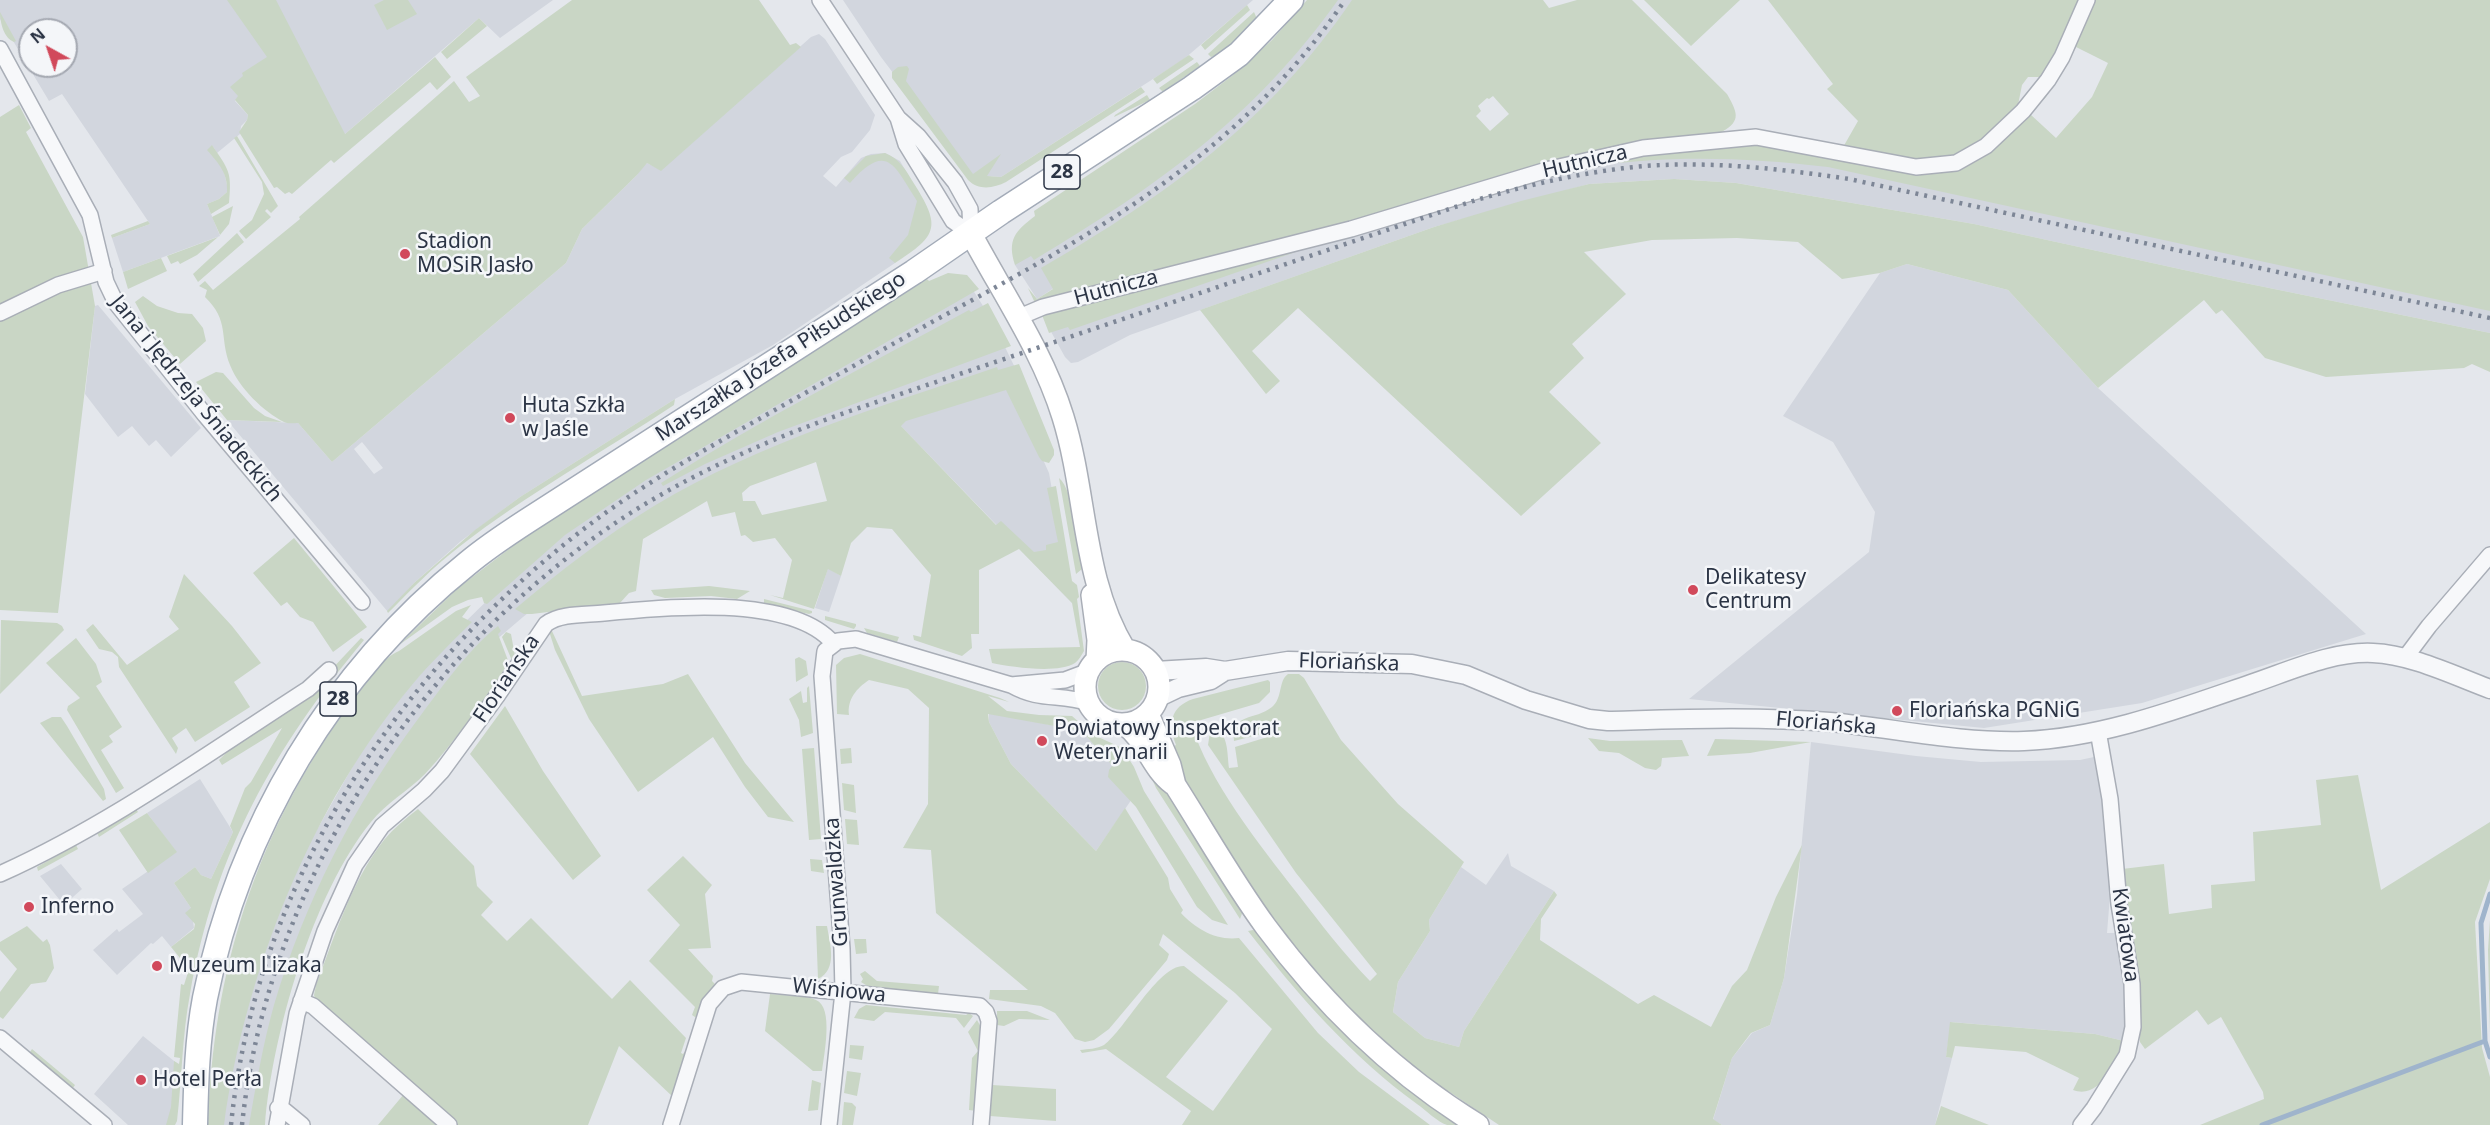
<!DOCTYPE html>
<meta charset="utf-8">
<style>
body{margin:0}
#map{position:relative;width:2490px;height:1125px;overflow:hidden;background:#e4e7ec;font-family:"Noto Sans",sans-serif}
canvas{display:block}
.north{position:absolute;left:18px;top:18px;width:60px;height:60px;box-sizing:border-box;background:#f4f6f9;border:2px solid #a4a8b1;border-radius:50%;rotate:320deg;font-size:16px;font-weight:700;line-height:24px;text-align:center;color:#2b3445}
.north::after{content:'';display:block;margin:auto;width:21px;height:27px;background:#d1495b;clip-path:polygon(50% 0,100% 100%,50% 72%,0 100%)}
</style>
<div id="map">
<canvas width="2490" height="1125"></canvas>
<div class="north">N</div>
</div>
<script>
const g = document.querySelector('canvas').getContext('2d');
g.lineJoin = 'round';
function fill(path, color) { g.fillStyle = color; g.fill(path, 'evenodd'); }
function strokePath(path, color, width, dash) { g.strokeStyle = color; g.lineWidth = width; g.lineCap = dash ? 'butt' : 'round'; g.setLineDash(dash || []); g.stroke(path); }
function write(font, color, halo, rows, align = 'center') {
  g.font = font + ' "Noto Sans",sans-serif'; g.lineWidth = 5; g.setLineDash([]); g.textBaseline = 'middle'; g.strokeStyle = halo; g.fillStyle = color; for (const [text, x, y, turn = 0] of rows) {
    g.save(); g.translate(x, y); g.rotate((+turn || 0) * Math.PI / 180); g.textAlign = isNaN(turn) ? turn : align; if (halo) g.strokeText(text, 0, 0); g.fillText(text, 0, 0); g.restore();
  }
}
const built = new Path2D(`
 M0,0H553L500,38L479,18L345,134L238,97L235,101L248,115L247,120L241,126L240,134L217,153L212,145L224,171L227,185V192L219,199L207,204L220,236L123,272L112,238L150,224L62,94L49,101L0,19ZM30,30H66V66H30Z
 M843,0H1253L1184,59L1001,177L970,175L881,57Z
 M1322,0H1368L1239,158L1182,205L1037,299L1015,265L1013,247L1178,130Z
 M819,34L825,39L875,115L870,130L852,152L841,157L823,176L836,187L861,158L871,154L885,153L900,161L927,207L895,263L773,345L675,399L520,497L461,541L414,583L388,612L227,420L298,423L332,462L566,263L582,229L637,175L642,167L647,163L661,170L811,37ZM362,442L383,468L374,474L354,449Z
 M1781,153L2490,295V333L2230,280L1974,224L1736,183L1674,179L1589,184L1434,227L1130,335L1078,362L1071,363L1065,357L1049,328L1051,313L1613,157Z
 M1907,264L2008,290L2098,388L2366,634L2142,703L1984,728L1689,699L1869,552L1875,512L1833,442L1783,416L1880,273Z
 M971,287L992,320L1018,374L893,417L625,536L523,617L475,658L430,710L293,951L253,1125H220L246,1001L297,865L371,734L456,631L506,582L612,496Z
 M98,305L201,428L171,457L156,440L149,446L132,426L118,437L85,394L95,306Z
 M1010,386L1049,473L1072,603L897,422Z
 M828,568L841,576L829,612L815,608Z
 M989,713L1082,731L1094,745L1099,744L1134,796L1096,851L1011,764L989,722Z
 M1811,742L1916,756L1981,762L2080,760L2094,757L2099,763L2112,871L2107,933H2119L2127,1003L2124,1041L2095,1034L1951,1022L1946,1057L1952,1058L1935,1125H1722L1713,1120L1732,1058L1752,1033L1770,1025L1784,978L1797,895Z
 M200,779L233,832L211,879L201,875L195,867L174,883L191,908L194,928L171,947L162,936L153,944L151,943L117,975L93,950L117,929L119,932L143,914L122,889L176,852L147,813Z
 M1508,853L1511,866L1554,891L1464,1031L1459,1047L1425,1038L1393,1012L1398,982L1430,931L1429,920L1461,867L1486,885Z
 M61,864L82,889L64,905L40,876Z
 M143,1036L179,1065L173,1125H128L94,1094Z`);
const green = new Path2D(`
 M227,0H276L345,134L435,57L451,77L437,90L430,82L334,163L331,160L292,194L289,192L285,194L277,187L274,188L239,132L247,120L248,115L235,100L238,96L230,87L243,76L242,73L267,57Z
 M384,0H408L417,14L387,30L374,5Z
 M572,0H759L790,45L796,43L801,47L661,171L647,163L637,175L582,229L566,263L332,462L298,423C295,423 287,424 284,422C264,412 239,388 230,365C219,337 230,321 205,297L207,290L199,286L205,281L213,290L300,219L299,217L454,81L469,102L480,96L466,77Z
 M1307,0H1338C1253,119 1157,186 1034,260L1031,256L1015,265C1007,240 1015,231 1035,216L1034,211L1195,104L1233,75L1272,40Z
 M1352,0H1543L1549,8L1577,0H1632L1727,94C1739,115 1741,122 1718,134L1385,214L1035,303L1028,288L1037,299L1053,289L1041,268C1166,196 1270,121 1352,0ZM1493,96L1509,114L1490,131L1476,116L1481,111L1478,106L1487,98L1489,99Z
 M1644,0H1740L1691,46Z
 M1768,0H2084L2044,77H2028L2022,85L2018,105L1973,149L1933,163L1842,149L1858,121L1827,89L1833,84Z
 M2091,0H2490V311L1828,167C1742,157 1670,155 1585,167L1613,157L1748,143L1949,169L2061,74L2046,97L2030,114L2056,138L2092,97L2108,63L2076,47L2067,65L2064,62Z
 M1247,5L1250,10L1205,50L1201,45Z
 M0,12L16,41L14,42C4,38 0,23 0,12Z
 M1254,12L1257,19C1245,31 1228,53 1211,57L1208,54Z
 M479,18L487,26L447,59L441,52Z
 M1189,55L1194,59L1157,84L1153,79Z
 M1197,62L1200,66L1163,92L1159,88Z
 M907,66L909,69L906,81L973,174L1001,154L987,176L1001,177L1141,87L1145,92L1006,182C994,188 979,191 968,180L892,78V72L898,67Z
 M1147,95L1150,100L1114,117L1115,115Z
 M19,105L31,128L26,132L83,237L95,306L58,613L0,610V117Z
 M237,136L278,206L271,213L267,209L265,211L271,217L246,239L239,231L252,220L264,194L262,182L234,138Z
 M212,145C229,170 232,172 229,203L211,214L207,204L219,199L227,192C228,173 219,164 207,150Z
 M885,153C900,159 905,169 913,182C941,226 939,235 895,263L889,258L908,235L917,201C894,165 887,141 850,183L844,178L866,156Z
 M1674,179L1736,183L1974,224L2230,280L2490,333V372L2472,364L2464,368L2326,377L2265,358L2222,310L2216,314L2204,300L2098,388L2008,290L1907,264L1880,273L1842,279L1798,242L1737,238L1652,240L1584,252L1626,294L1572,344L1584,358L1549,392L1601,443L1521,516L1298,308L1252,351L1280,381L1266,394L1200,310L1434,227L1521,201L1589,184Z
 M233,206L229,224L220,235L212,217Z
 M148,221L150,224L112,238L111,235Z
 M1365,228L1070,330L1068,327L1049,333L1042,315Z
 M237,233L244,242L198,282L193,274Z
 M218,237L197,255L180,264L178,261L171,264L167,256Z
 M161,258L167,271L128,289L123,272Z
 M948,273L967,275L979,289L646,480L565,535L487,604L484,603L482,597L468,600L452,607L399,645L458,588L522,539L927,279L929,281Z
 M143,296L157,306L178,313L192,314L203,328L206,341L180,364L148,326L135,302Z
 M988,303L1011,346L778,432L705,464L663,486L661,483C760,420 866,366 969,310L971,312Z
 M1019,364L1054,450V455L1049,463L1042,461L1039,457L1006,390L906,421L901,426L996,525L1001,521L1034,552L1046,550V545L1058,542L1047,488L1056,486L1072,581L1077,585L1079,597L1077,599L1084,651C1081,656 1079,660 1075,663C1058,674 1011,667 992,663L989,649L1080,647L1072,603L1019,549L979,570V634H971L972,648L962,656L914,640L913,635L921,637L931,575L892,529L867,527L851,543L841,576L828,569L814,609L770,595L783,598L792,560L775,538L753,542L745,535L741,536L735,512L712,517L707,501L643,539L636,591L629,593L620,603L532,614H524L515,609C559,572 605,536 654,506C761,442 880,407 997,367L998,370ZM816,462L827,501L762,515L755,501H743L742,493L750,486Z
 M216,372L223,373L254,408L265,416L282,422L227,420L196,382Z
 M675,399L674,405C603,452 527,494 459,547C433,567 411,590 388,613L387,611L414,583L475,530L520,497Z
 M1059,478C1074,490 1079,549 1082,569L1076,574Z
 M294,538L367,627L333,652L313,622L300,617L287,602L281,606L253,573Z
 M184,574L232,626L261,663L234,682L250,707L195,742L186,728L172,738L178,748L176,754L119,667L118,657L112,652L99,649L86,630L93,624L127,665L179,629L169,617Z
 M709,586L750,591L737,599L711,596L665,598L654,595L651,590Z
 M764,599L812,611V613L809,614L764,604Z
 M471,605L462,617L472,622C451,643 430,663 412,685C312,804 245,972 224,1125H208C213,972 255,836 345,711C357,694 380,658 399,651L456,611Z
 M825,616L856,624V626L854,629L825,620Z
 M1,620L57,623L62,626L64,630L0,694Z
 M498,626L501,631L498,634L509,663L506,669C480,704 455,742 425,774C408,791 386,803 371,822C313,893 272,1035 265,1125H249C256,1085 263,1044 274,1005C305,901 354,805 418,719C442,687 467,651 498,626Z
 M864,628L899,637L897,642L867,633Z
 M549,631H552L582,696L663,684L688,674L745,763L794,822L768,817L745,787L713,737L638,792L589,719L555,650Z
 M506,632L511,634L515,656L513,663L502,637Z
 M76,638L96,664L102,682L96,686L122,727L109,736L113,742L101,750L124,788L116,793L67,710L68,706L80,698L46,663Z
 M361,638L364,640C273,749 215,853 190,994C182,1036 182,1079 177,1121L175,1125H166L171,1107L174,1061L179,1064L180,1058L174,1057L181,984L184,985L189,969L171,947L194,929L195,924L185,913L191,908L174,883L195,867L201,875L211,879L233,832L230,826L245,788L251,782L282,728L222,765L219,760L232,747L298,705Z
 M860,654L1000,698L1009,702L988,696L1007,711L1039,715L1072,716L1094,735L1122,748L1134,767L1144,791L1228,925L1212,920L1197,907L1136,807L1108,777L1109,770L1112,766L1098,745H1094L1082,731L988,714L989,722L1011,764L1096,851L1125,808L1168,878L1170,889L1183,910L1181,913C1196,929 1216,941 1239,938L1318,1033L1359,1072L1430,1125H1182L1191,1111L1106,1049L1082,1053L1080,1050C1088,1049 1097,1049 1104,1045C1125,1030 1158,965 1184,966L1228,1001L1166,1077L1213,1111L1272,1029L1235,993L1163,934L1159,945L1169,954L1167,960L1109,1029L1094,1040L1085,1042L1075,1039L1055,1013L1041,1006L989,999L990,990H1028L936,913L931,850L903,848L928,804L929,708L908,689L869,680C857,688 847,699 849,715L837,714L836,665L844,658Z
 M799,657L806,661L808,675L796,682L795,659Z
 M1098 686a24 24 0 1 1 48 0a24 24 0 1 1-48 0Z
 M1288,674H1299L1304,678L1341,740L1398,804L1464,862L1429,920L1430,931L1398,982L1393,1012L1425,1038L1459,1047L1464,1031L1554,891L1557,895L1541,919L1540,940L1638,1004L1654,995L1711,1027L1732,986L1747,970L1776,897L1802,845L1784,978L1770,1025L1751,1033L1732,1058L1713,1119L1722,1125H1499L1448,1091L1446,1093C1424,1075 1400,1058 1379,1038C1296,961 1217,852 1169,749L1176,745C1168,724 1170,707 1193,699L1268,680L1270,682V692L1259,703L1191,723C1209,782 1259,844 1297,893C1320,923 1344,954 1370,981L1377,974L1296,873L1208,745L1210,732L1214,728C1229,734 1227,754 1229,768L1238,767L1235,747L1274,735L1276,738L1281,734L1277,730L1234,741C1231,712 1255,721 1272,707C1283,698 1278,681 1288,674Z
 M809,686L813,733L801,737L799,720L789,699L801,691L803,703L807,702V688Z
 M505,706L543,771L601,856L573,880L470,754Z
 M52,717H61L67,726L104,789L106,799L103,801L40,723Z
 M1588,738L1610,741L1682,740L1689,756L1662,758L1661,766L1656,770L1645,768L1619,753L1599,751Z
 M1715,739L1811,742L1750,753L1707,756Z
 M814,748L821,839L809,840L802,749Z
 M851,748L852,763L841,764L840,749Z
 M1146,765L1180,810L1243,911L1240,919L1156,788Z
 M2358,775L2381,890L2490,822V879L2475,922L2482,1048L2490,1077V1125H2200L2264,1099L2263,1092L2221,1017L2208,1025L2197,1010L2145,1049L2140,1042L2136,986L2122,869L2164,864L2169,914L2212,908L2211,885L2255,881L2253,832L2321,825L2316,780Z
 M842,783L854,785L856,813L844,810Z
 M136,809L138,812L99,837L97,833Z
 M418,809L474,866L477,886L493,902L481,915L507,941L531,918L612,999L630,980L686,1038L681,1053L683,1054L689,1046L673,1097L619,1046L588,1125H457L316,1002L314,995L316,985C335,936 351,882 384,840C394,828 406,818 418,809Z
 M147,813L177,852L148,873L119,830Z
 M845,819L857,820L859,845L847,844Z
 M76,845L78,849L38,871L37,867Z
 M683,856L712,885L705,894L711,948L688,949L713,976L712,981L715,984L705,997L699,1015L695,1017L692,1015L695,1007L649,961L680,925L647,890Z
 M810,859L822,860L824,873L811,871Z
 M2490,920V1033L2488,950Z
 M27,926L43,942L47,939L50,945L54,968L46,982L31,984L3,1019L0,1017V992L17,969L0,950V942Z
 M816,926H827C830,945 838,969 818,979Z
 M1253,930L1259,932L1461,1125C1457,1125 1451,1125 1447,1125C1437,1122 1426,1110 1417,1104C1351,1056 1298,995 1248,931Z
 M854,939H866L867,953L856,954Z
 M865,971L877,981L939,986L938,994L869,987L861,982L863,979L860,974Z
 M770,994C784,996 803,994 816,1000C834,1007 824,1055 822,1071H813L765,1031Z
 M866,1005L966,1015L969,1013L973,1016L964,1028L956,1018L885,1012L874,1021L854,1018L859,1009Z
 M997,1011H1027L1050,1020L1019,1019L1004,1026L997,1025Z
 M977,1020L982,1029L977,1111L969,1110L972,1058L978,1051L968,1032Z
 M1950,1022L2095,1034L2124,1041C2116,1062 2100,1100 2073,1090L2079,1078L2026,1052L1955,1046L1952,1058L1946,1057Z
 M850,1045L864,1046L862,1060L849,1058Z
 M32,1049L75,1085L73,1088L30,1052Z
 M847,1071L861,1073L857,1096L844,1093Z
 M812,1080L821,1083L818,1110L808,1111Z
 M992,1085L1056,1089V1121L990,1116Z
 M404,1094L444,1125H378Z
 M844,1102L852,1103L856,1107L853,1125H842Z
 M1941,1106L1989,1125H1935Z`);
const stream = new Path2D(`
 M2490,894L2481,923L2485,1041L2490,1057
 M2262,1125L2485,1041`);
const minor = new Path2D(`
 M820,0L898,118L918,136L955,182L970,209L971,234
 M0,49L90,215L106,282L116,303L205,415L362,602
 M898,118L906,144L953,221L971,234
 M0,313L58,285L104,271
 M1017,318L1043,307L1351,229L1550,169L1643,148L1756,137L1916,167L1956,163L1986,146L2023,111L2048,80L2062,57L2087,0
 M2405,658L2429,626L2490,555
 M1011,685L1065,680L1089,671
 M0,874C109,825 207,754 308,689L329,670
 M301,1001L313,1006L449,1125
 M0,1038L104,1125
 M278,1108L285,1111L302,1125
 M277,1125L297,1014L325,931L355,865L382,826L424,790L442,771L497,696L546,624C561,613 586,615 604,613C663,607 791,594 833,643
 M671,1125L709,1004L723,988L741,982L980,1006L986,1012L989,1021L981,1125
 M829,1125L843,992L842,949L822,676L825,651L838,641L856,639L1011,685C1041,702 1059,693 1089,703
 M2081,1125L2094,1108L2127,1055L2133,1027L2132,984L2119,904L2110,799L2098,731`);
const tertiary = new Path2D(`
 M1155,671L1206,668L1225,671
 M1157,698L1178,688L1211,680L1225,671L1288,661L1412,664L1466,675L1526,700L1589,719L1608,721C1682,719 1756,716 1830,722C1894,728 1958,743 2024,741C2102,738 2178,709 2251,684C2290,671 2332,651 2373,653C2410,654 2455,676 2490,689`);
const secondary = new Path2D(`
 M971,234C1003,294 1043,352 1063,417C1087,494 1082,580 1125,650
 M1092,595L1098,640L1097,660
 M1085 687a37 37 0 1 1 74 0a37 37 0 1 1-74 0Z
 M1148,714L1170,765L1175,785C1205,832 1233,882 1266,927C1324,1005 1395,1074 1478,1125
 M1124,724C1146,739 1151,768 1173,784`);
const primary = new Path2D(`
 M195,1125C196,1083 197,1040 205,998C239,828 332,672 468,563C486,548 507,534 527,521L914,272L1001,212L1192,88L1239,54L1291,0`);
const rail = new Path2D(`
 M231,1125C256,880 403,663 597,519C650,480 708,448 766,415C821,384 877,353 932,322C1092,235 1240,155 1345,0
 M242,1125C268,880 423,646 629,514C698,470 773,438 850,411L1476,200C1532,184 1588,171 1645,166C1714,161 1782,169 1849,179L2490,318`);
const markers = [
 [405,254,6,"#d1495b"],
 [510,418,6,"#d1495b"],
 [1693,590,6,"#d1495b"],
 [1897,711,6,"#d1495b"],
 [1042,741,6,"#d1495b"],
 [29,907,6,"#d1495b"],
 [157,966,6,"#d1495b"],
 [141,1080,6,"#d1495b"]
];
const shields = [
 [1062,172,36],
 [338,699,36]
];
const shieldNames = [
 ["28",1062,172],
 ["28",338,699]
];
const streetNames = [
 ["Hutnicza",1585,162,-13],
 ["Hutnicza",1116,288,-15],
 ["Marszałka Józefa Piłsudskiego",781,357,-33],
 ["Jana i Jędrzeja Śniadeckich",196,399,51],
 ["Floriańska",1349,663,2],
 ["Floriańska",507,679,-56],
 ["Floriańska",1826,724,5],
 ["Grunwaldzka",837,882,-94],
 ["Kwiatowa",2125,935,82],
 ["Wiśniowa",839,991,6]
];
const poiNames = [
 ["Stadion",417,242],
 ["MOSiR Jasło",417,266],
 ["Huta Szkła",522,406],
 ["w Jaśle",522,430],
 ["Delikatesy",1705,578],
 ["Centrum",1705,602],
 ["Floriańska PGNiG",1909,711],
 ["Powiatowy Inspektorat",1054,729],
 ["Weterynarii",1054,753],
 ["Inferno",41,907],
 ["Muzeum Lizaka",169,966],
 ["Hotel Perła",153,1080]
];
fill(built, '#d2d6de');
fill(green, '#c9d6c5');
strokePath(stream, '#9fb4cc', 5);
strokePath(minor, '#a9aeb7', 18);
strokePath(tertiary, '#a9aeb7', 21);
strokePath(secondary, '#a9aeb7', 24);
strokePath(primary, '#a3abb8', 27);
strokePath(minor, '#f7f8fa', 15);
strokePath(tertiary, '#f7f8fa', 18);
strokePath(secondary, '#fff', 21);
strokePath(primary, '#fff', 24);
strokePath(rail, '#7d8696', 4.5, [3, 6]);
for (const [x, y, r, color] of markers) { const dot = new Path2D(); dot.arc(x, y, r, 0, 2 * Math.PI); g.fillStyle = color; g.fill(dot); strokePath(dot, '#f4f6f9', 2); }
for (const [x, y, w] of shields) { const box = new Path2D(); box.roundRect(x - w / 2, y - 17, w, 34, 4.5); g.fillStyle = '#f4f6f9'; g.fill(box); strokePath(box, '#2b3445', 1.5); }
write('bold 20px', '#2b3445', null, shieldNames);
write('21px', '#2b3445', '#f4f6f9', streetNames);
write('21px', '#2b3445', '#f4f6f9', poiNames, 'left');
</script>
